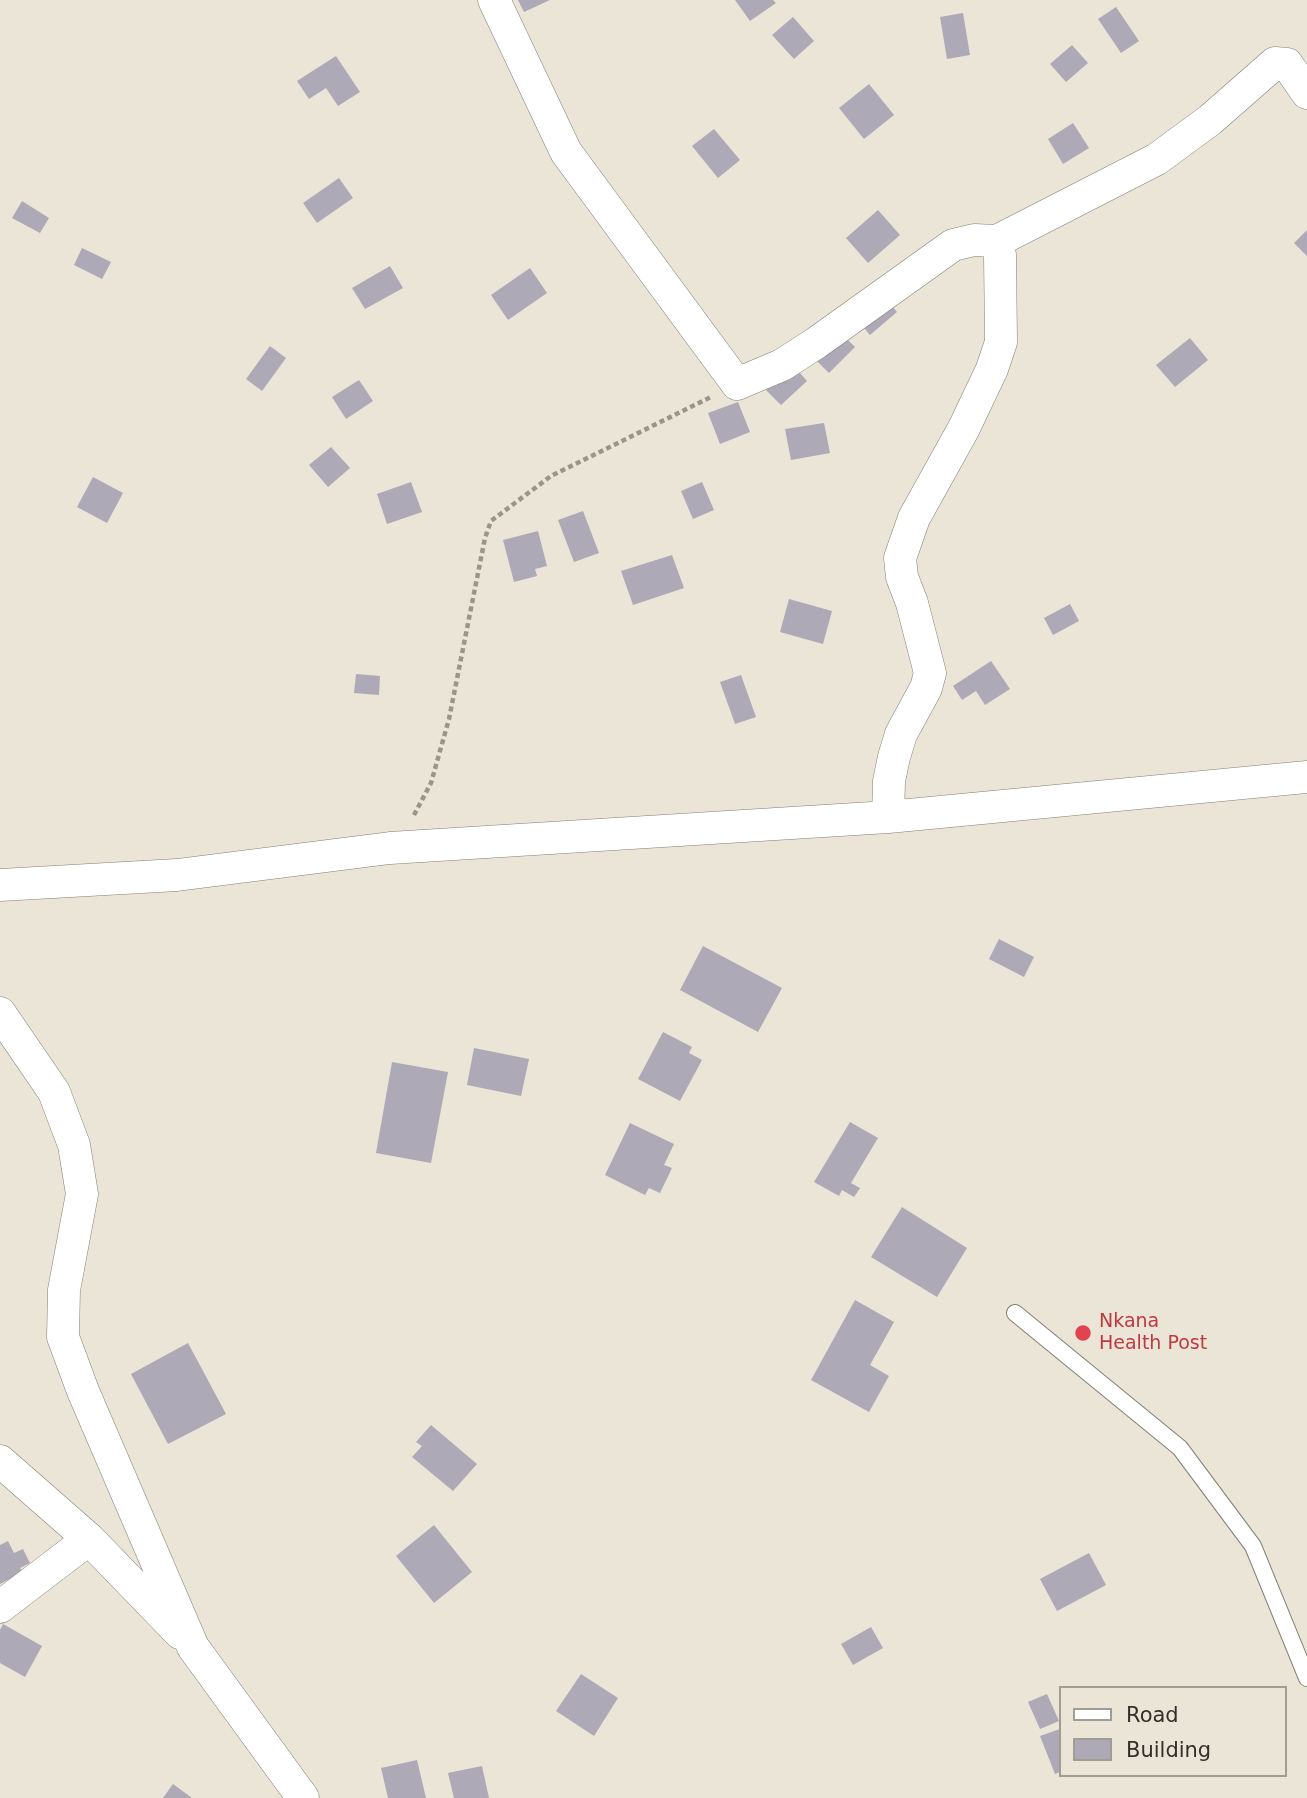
<!DOCTYPE html>
<style>
body{margin:0}
#map{position:relative;width:1307px;height:1798px;overflow:hidden;background:#eae5d7;font-family:"DejaVu Sans",sans-serif}
canvas{display:block}
.legend{position:absolute;left:1059px;top:1686px;width:228px;height:91px;box-sizing:border-box;background:#eae5d7;border:2px solid #a09d92;margin:0;padding:9px 12px;list-style:none;font-size:21px;color:#32302b}
.legend li{display:flex;align-items:center;gap:14px;height:35px}
.legend b{width:35px;border:2px solid #a09d92}
</style>
<div id="map">
<canvas width="1307" height="1798"></canvas>
<ul class="legend">
<li><b style="height:9px;background:#fff"></b>Road</li>
<li><b style="height:19px;background:#ada9b6"></b>Building</li>
</ul>
</div>
<script>
const g = document.querySelector('canvas').getContext('2d');
g.lineJoin = 'round';
function fill(path, color) { g.fillStyle = color; g.fill(path, 'evenodd'); }
function strokePath(path, color, width, dash) { g.strokeStyle = color; g.lineWidth = width; g.lineCap = dash ? 'butt' : 'round'; g.setLineDash(dash || []); g.stroke(path); }
function write(font, color, halo, rows, align = 'center') {
  g.font = font + ' "DejaVu Sans",sans-serif'; g.lineWidth = 5; g.setLineDash([]); g.textBaseline = 'middle'; g.strokeStyle = halo; g.fillStyle = color; for (const [text, x, y, turn = 0] of rows) {
    g.save(); g.translate(x, y); g.rotate((+turn || 0) * Math.PI / 180); g.textAlign = isNaN(turn) ? turn : align; if (halo) g.strokeText(text, 0, 0); g.fillText(text, 0, 0); g.restore();
  }
}
const building = new Path2D(`
 M518,0H550L524,12Z
 M735,0H773L776,3L750,21Z
 M1116,7L1139,41L1121,53L1098,19Z
 M963,13L970,55L947,59L940,17Z
 M793,17L814,41L794,59L772,35Z
 M1072,45L1088,63L1066,82L1050,64Z
 M336,56L360,92L338,106L326,88L309,99L297,81Z
 M869,84L894,115L864,139L839,108Z
 M1073,123L1089,148L1063,164L1048,139Z
 M714,129L740,160L718,178L692,146Z
 M339,178L353,198L317,223L303,203Z
 M22,201L49,218L40,233L12,218Z
 M878,210L900,235L868,263L846,238Z
 M1307,230V256L1294,243Z
 M82,248L111,262L102,279L74,265Z
 M390,266L403,288L365,309L352,288Z
 M530,268L547,293L508,320L491,295Z
 M884,296L897,312L870,335L857,319Z
 M841,333L855,347L829,373L815,359Z
 M1190,338L1208,360L1175,387L1156,365Z
 M270,346L286,358L262,391L246,379Z
 M793,365L807,381L781,405L766,390Z
 M359,380L373,401L346,419L332,397Z
 M738,402L750,432L720,444L708,413Z
 M824,423L830,453L791,460L785,429Z
 M331,447L350,468L328,487L309,465Z
 M93,477L123,493L107,523L77,507Z
 M411,482L422,512L387,524L377,494Z
 M702,482L714,510L693,519L681,491Z
 M583,511L599,553L574,562L558,520Z
 M538,531L547,566L535,569L537,576L514,582L503,540Z
 M672,555L684,588L633,605L621,571Z
 M789,599L832,611L823,644L780,632Z
 M1070,604L1079,621L1053,635L1044,618Z
 M991,661L1010,689L985,705L976,691L962,700L953,686Z
 M356,674L380,676L379,695L354,693Z
 M741,675L756,717L735,724L720,682Z
 M999,939L1034,957L1024,977L989,959Z
 M703,946L782,988L758,1032L680,990Z
 M663,1032L692,1047L689,1053L702,1060L680,1101L638,1079Z
 M474,1048L529,1059L521,1096L467,1085Z
 M392,1062L448,1072L431,1163L376,1153Z
 M850,1122L878,1138L851,1183L860,1188L854,1197L842,1190L839,1196L814,1182Z
 M630,1123L674,1144L664,1165L672,1168L660,1193L649,1188L645,1195L605,1175Z
 M902,1207L967,1248L937,1297L871,1257Z
 M855,1300L894,1322L870,1365L889,1376L869,1412L811,1380Z
 M188,1343L226,1414L168,1444L131,1374Z
 M431,1425L477,1464L453,1491L412,1457L422,1446L416,1442Z
 M434,1525L472,1572L434,1603L396,1556Z
 M8,1541L14,1553L23,1549L30,1563L20,1568L23,1572L0,1584V1545Z
 M1089,1553L1106,1585L1057,1611L1040,1579Z
 M3,1624L42,1646L25,1677L0,1663V1630Z
 M871,1627L883,1648L853,1665L841,1644Z
 M581,1674L618,1698L594,1736L556,1711Z
 M1047,1694L1059,1721L1040,1729L1028,1702Z
 M1060,1729V1772L1055,1774L1040,1736Z
 M417,1760L426,1798H388L381,1768Z
 M482,1766L489,1798H454L448,1773Z
 M173,1784L192,1798H163Z`);
const path = new Path2D(`
 M414,815L431,783L449,719L485,538L491,521L551,476L711,397`);
const service = new Path2D(`
 M1015,1313L1180,1448L1253,1546L1307,1678`);
const minor = new Path2D(`
 M494,0L566,152L737,384L782,365L816,343L953,245L974,240L997,241
 M888,817L889,781L894,757L901,734L926,688L930,673L912,603L902,577L900,558L914,518L964,428L992,369L1001,342L1000,255L997,241L1157,159L1210,120L1275,63L1287,64L1307,93
 M0,885L177,875L390,848L888,817L1307,777
 M0,1013L54,1092L74,1145L82,1194L64,1290L63,1337L83,1391L193,1647L303,1798
 M0,1461L89,1539L180,1633
 M0,1607L89,1539`);
const markers = [
 [1083,1333,9,"#e0444e"]
];
const healthNames = [
 ["Nkana",1099,1322],
 ["Health Post",1099,1344]
];
fill(building, '#ada9b6');
strokePath(service, '#837f72', 18);
strokePath(minor, '#837f72', 33);
strokePath(path, '#98958b', 4.5, [5, 3.5]);
strokePath(service, '#fff', 16);
strokePath(minor, '#fff', 32);
for (const [x, y, r, color] of markers) { const dot = new Path2D(); dot.arc(x, y, r, 0, 2 * Math.PI); g.fillStyle = color; g.fill(dot); strokePath(dot, '#eae5d7', 2.5); }
write('19px', '#be3a42', '#eae5d7', healthNames, 'left');
</script>
